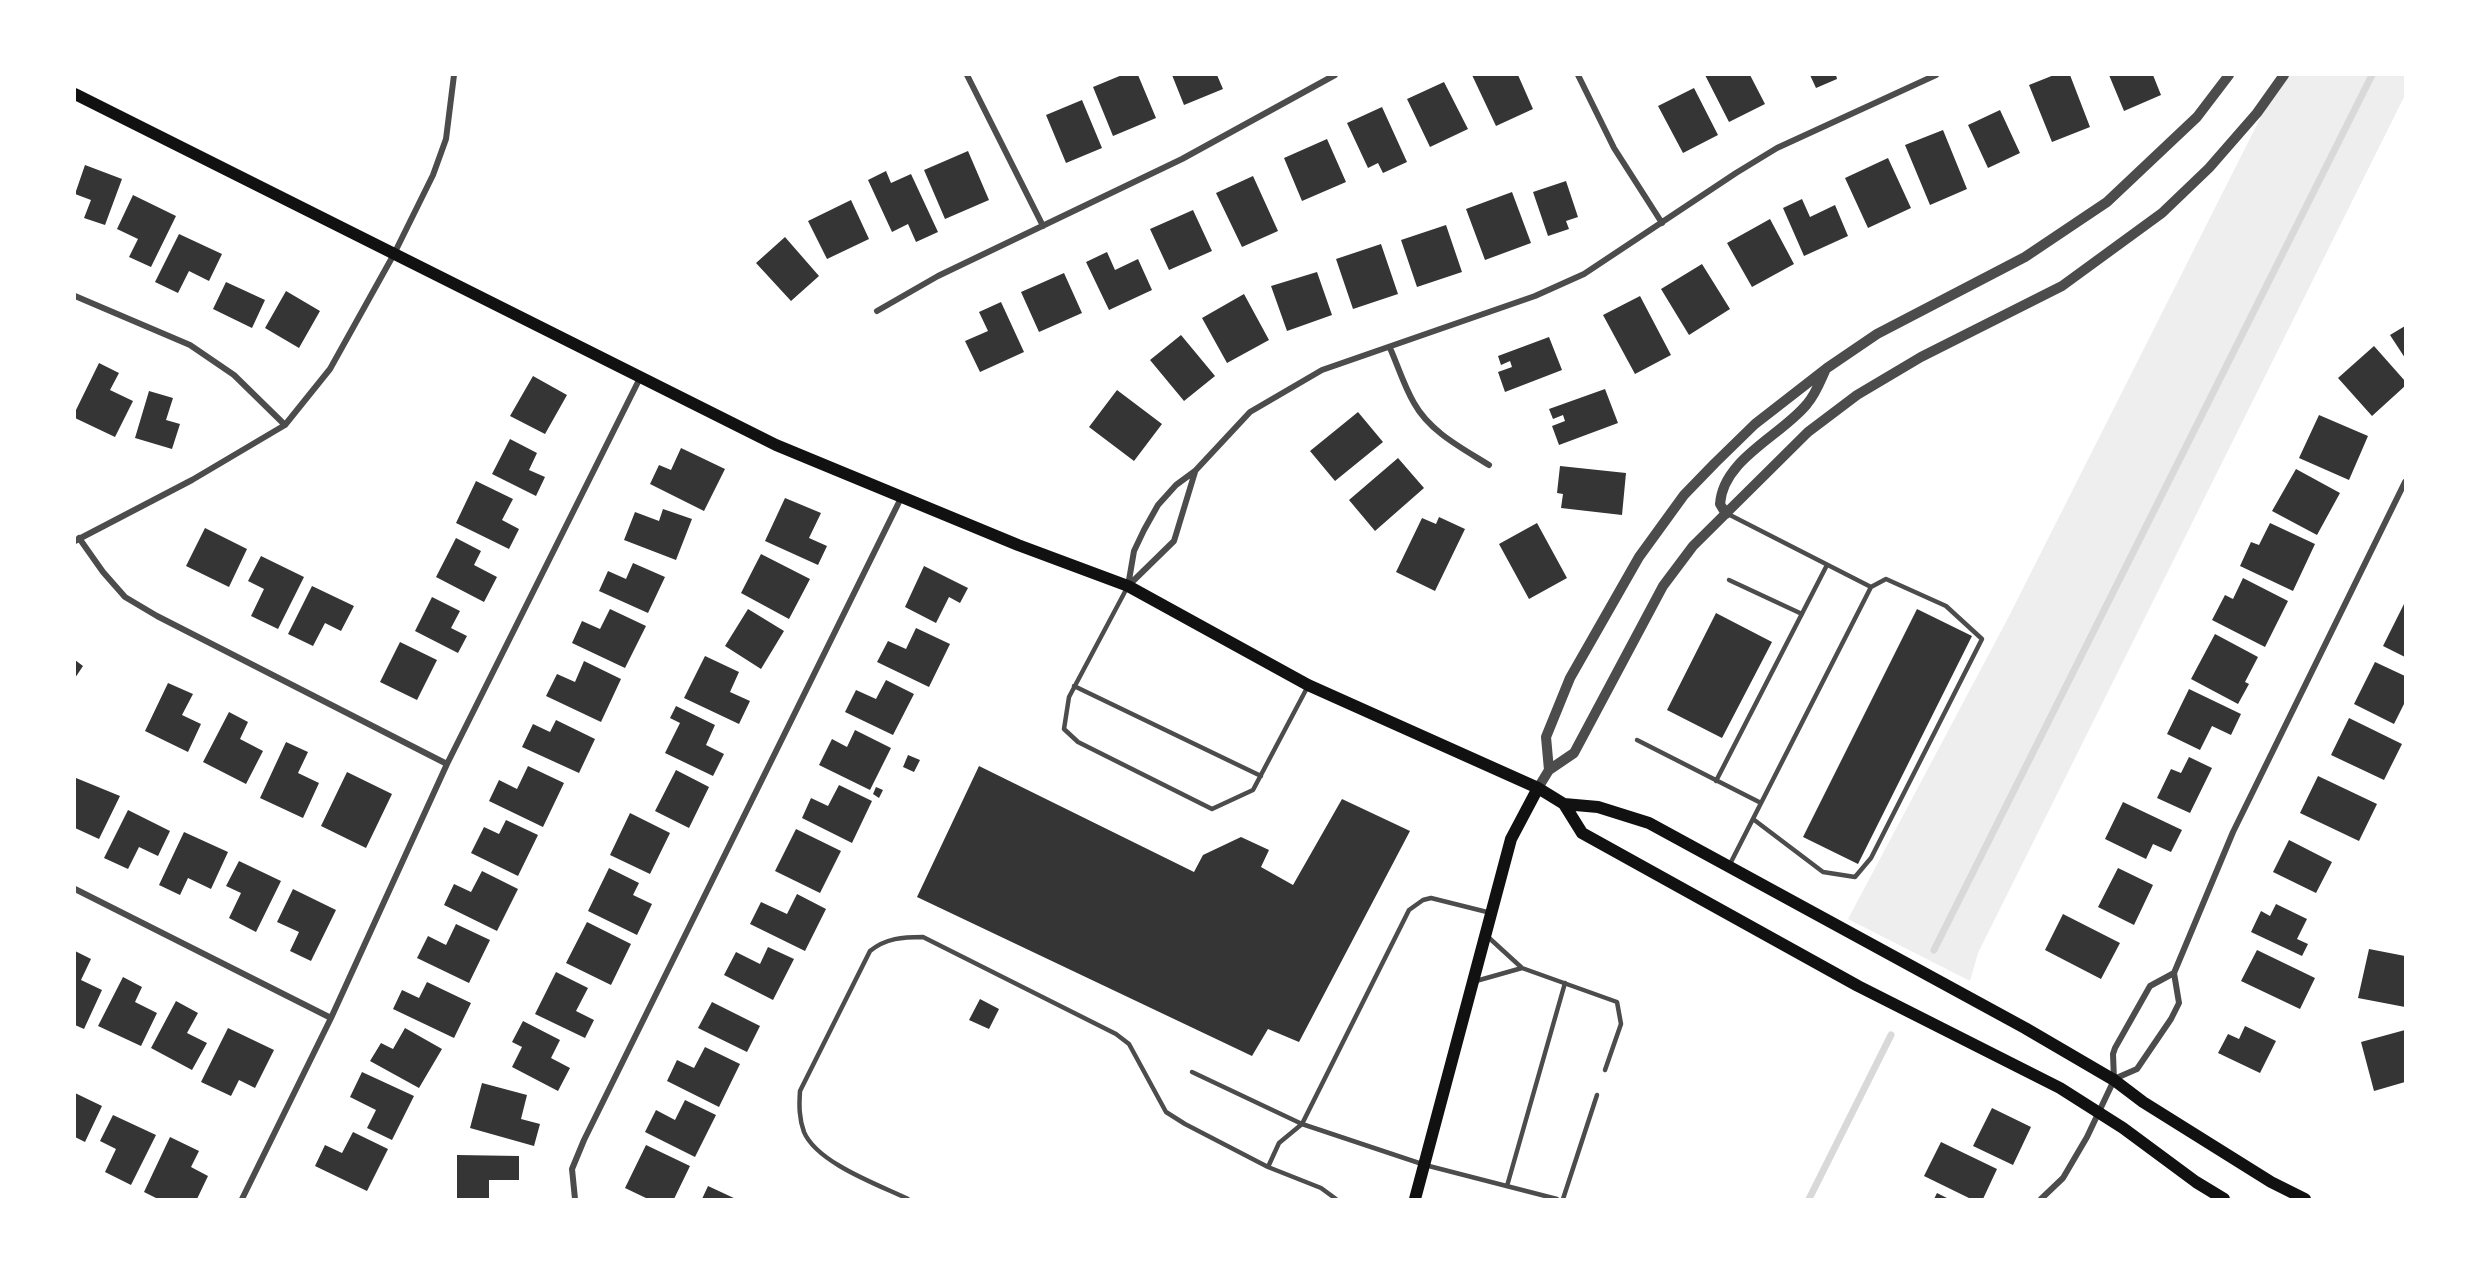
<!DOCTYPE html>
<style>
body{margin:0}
#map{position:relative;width:2480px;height:1274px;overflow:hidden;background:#fff;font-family:"Archivo Narrow",sans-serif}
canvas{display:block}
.frame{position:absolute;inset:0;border:76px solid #fff;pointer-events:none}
</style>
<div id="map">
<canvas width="2480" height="1274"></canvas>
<div class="frame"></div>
</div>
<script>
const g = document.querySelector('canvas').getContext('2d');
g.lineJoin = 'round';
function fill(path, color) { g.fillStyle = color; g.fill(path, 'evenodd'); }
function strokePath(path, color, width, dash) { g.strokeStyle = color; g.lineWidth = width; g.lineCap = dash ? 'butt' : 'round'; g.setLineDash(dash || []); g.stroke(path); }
const green = new Path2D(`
 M2282,75H2405V95L1978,953L1970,981L1848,919L2006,622Z`);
const stream = new Path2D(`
 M1934,950L2372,75
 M1809,1199L1891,1035`);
const building = new Path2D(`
 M1122,75H1138L1156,118L1113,136L1093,87Z
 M1172,75H1217L1223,89L1184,105Z
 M1472,75H1518L1533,109L1496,126Z
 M1705,75H1750L1765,104L1729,122Z
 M1810,75H1836L1837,79L1816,88Z
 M2054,75H2070L2090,127L2052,142L2029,85Z
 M2109,75H2153L2161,95L2124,111Z
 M1444,82L1468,129L1430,147L1407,99Z
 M1694,88L1718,135L1683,153L1658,106Z
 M1082,100L1102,148L1066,163L1046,115Z
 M1382,107L1407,162L1383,173L1378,163L1368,168L1347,123Z
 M2000,110L2020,153L1988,168L1968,125Z
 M1943,130L1967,189L1930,205L1905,145Z
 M1327,139L1346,182L1302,201L1284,158Z
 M968,151L989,200L945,219L924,170Z
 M1888,158L1911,208L1868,228L1845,178Z
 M85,165L122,179L105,225L84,218L91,200L75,194Z
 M886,171L891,183L911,174L938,232L916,242L908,224L892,232L868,180Z
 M1253,176L1278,231L1242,247L1216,193Z
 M1566,181L1578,217L1566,221L1569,229L1548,236L1533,192Z
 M1512,192L1531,243L1485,260L1466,209Z
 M133,195L176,216L151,267L129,257L138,239L117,229Z
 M1802,199L1810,217L1835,205L1848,236L1804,256L1783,208Z
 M851,200L869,239L827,259L808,221Z
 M1193,210L1212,251L1169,270L1150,229Z
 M1770,219L1794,264L1752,287L1727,243Z
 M1446,225L1462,272L1417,287L1401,240Z
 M179,234L222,254L209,281L189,271L178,293L155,282Z
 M785,237L819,276L791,301L756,263Z
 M1381,244L1398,294L1353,309L1336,259Z
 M1107,252L1115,270L1138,259L1152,290L1109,310L1086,262Z
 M1702,264L1730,309L1689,335L1661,289Z
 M1317,272L1332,315L1287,331L1271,286Z
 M1064,273L1082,313L1039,332L1021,292Z
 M226,282L265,300L252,328L213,309Z
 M286,291L320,311L299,348L265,328Z
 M1244,294L1269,340L1227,363L1202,318Z
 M1640,296L1671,355L1635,374L1603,315Z
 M1001,302L1024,352L980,372L965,341L988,331L979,312Z
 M2405,326V358L2390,335Z
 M1181,335L1215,376L1184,401L1150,360Z
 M1549,337L1562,370L1505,392L1498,372L1512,367L1510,361L1501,365L1498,356Z
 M2374,346L2405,381V386L2372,416L2338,378Z
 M99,363L119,373L110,390L133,401L115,437L75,418V412Z
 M533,376L567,395L545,434L510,416Z
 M1605,389L1618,423L1559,445L1552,426L1565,421L1563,415L1553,419L1549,409Z
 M1117,390L1162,424L1134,461L1089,427Z
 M149,391L173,398L166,420L180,424L172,449L135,438Z
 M1358,412L1383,442L1335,481L1310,451Z
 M2319,415L2368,436L2349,480L2299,458Z
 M510,439L537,453L529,470L545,477L536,496L492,474Z
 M681,448L725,469L704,511L650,484L659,465L671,470Z
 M1398,458L1424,488L1375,531L1349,500Z
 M1560,466L1626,473L1622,515L1561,508L1563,494L1557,493Z
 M2296,469L2340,493L2317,535L2272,511Z
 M476,481L513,499L502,520L519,529L509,549L456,523Z
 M785,498L821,513L809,538L827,546L818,565L765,541Z
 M663,509L692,519L676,560L624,540L635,512L659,521Z
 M1439,517L1465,529L1435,591L1396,572L1422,518L1436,524Z
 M1537,523L1567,578L1529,599L1499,544Z
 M2270,523L2315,544L2293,591L2240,566L2251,542L2259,545Z
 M205,528L247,549L229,587L186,566Z
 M456,538L481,551L474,565L497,577L484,602L436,577Z
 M761,554L810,579L789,619L741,593Z
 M261,556L304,577L278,629L251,616L264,589L248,581Z
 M633,563L665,577L648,613L599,591L608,571L626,579Z
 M924,566L968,588L960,603L949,597L936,623L905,607Z
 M2243,578L2288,601L2265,647L2212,620L2225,595L2233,599Z
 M312,586L354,606L341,631L325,623L313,646L288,634Z
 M432,597L460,611L451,628L467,636L458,653L415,631Z
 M2405,602V657L2383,646Z
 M610,609L646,626L625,668L572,643L582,621L600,629Z
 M748,609L784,631L761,669L725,646Z
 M1917,609L1972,636L1858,864L1803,837Z
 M1716,613L1772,642L1722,738L1667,710Z
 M916,628L950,644L929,687L877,662L888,641L906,649Z
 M2215,634L2258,657L2245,682L2249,684L2238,704L2191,679Z
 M400,642L437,660L417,700L380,682Z
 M705,656L739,672L730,692L750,701L739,724L684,698Z
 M75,660L83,666L75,678Z
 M584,661L621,679L601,722L546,696L557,674L575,682Z
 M2375,662L2405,676V702L2394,724L2354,704Z
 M886,680L914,694L893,735L845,712L856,690L876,699Z
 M168,683L193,694L182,715L201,724L188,752L145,731Z
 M2189,689L2241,714L2231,735L2212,726L2200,750L2167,734Z
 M676,706L715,725L706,745L724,754L713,776L665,753L680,723L670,718Z
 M229,712L248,722L240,739L263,751L246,784L203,762Z
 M2349,718L2402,744L2384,780L2331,755Z
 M556,720L595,739L579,773L522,747L533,724L550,732Z
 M855,730L891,748L870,790L819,765L832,739L847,747Z
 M286,742L308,752L298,773L319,783L303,818L260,798Z
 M908,755L920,760L914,772L903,767Z
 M2189,757L2212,768L2190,813L2157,798L2171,769L2181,773Z
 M528,766L564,783L543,827L489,801L499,780L517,789Z
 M979,766L1194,872L1203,855L1241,837L1269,850L1261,867L1293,885L1342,799L1410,831L1299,1042L1268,1029L1252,1056L917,897Z
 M676,770L709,787L689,828L655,811Z
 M347,772L392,794L366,848L321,826Z
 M2318,776L2377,804L2359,841L2300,813Z
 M76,778L120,796L99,839L75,828Z
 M839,785L872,801L852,843L802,818L811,798L828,806Z
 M876,787L883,790L879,798L873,794Z
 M2123,802L2182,830L2171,852L2153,844L2146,859L2105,839Z
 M128,810L170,831L158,856L139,847L128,869L104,858Z
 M630,813L670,833L650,874L610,855Z
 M506,820L538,835L518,876L471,853L484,827L499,834Z
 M796,829L841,851L820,893L775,871Z
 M184,832L228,852L211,889L188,878L180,895L159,885Z
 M2289,840L2332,862L2316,893L2273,872Z
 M239,861L281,881L256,932L229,918L241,893L226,886Z
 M609,868L639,883L633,895L652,904L637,935L588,911Z
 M2118,868L2153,885L2134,925L2098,907Z
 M482,871L518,889L497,931L444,905L454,884L471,892Z
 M293,889L336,910L311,961L290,951L299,932L277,922Z
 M797,894L826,909L805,951L750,924L761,902L787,914Z
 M2276,904L2307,919L2297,939L2308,944L2302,956L2251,932L2261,911L2270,916Z
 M2063,914L2120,943L2101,979L2045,950Z
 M587,922L631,944L611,985L566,963Z
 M456,924L490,940L469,983L417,958L428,936L446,945Z
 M768,947L794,959L773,1000L724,975L736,952L760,964Z
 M2369,949L2405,956V1007L2358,998Z
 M2257,950L2315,978L2300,1009L2241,981Z
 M75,951L91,959L81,980L102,990L84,1029L75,1025Z
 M556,972L588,988L576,1011L594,1020L585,1038L535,1014Z
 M123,977L142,987L135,1002L157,1013L141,1046L98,1026Z
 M427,982L471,1003L454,1038L393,1009L402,990L419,998Z
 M980,999L999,1009L989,1029L969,1020Z
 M176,1001L198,1013L187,1033L207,1043L192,1070L151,1048Z
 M712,1002L760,1026L747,1052L698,1028Z
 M523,1021L560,1040L551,1058L570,1068L558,1091L512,1067L522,1047L512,1042Z
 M2245,1026L2276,1041L2260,1073L2218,1053L2228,1034L2239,1039Z
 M228,1028L274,1050L255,1088L239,1080L231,1096L201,1082Z
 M405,1028L442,1049L419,1088L370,1061L381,1043L393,1049Z
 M2405,1030V1082L2374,1091L2361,1042Z
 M705,1047L740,1064L719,1107L667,1081L677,1060L694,1068Z
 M362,1072L414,1096L392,1140L367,1128L376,1110L350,1097Z
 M482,1083L527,1095L521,1119L540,1124L534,1146L470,1128Z
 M75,1093L102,1106L85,1142L75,1137Z
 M685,1100L716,1115L695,1157L645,1132L656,1110L675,1120Z
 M1992,1108L2031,1127L2013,1165L1973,1146Z
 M113,1115L156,1135L131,1185L105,1172L116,1149L100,1141Z
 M353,1132L388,1149L367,1191L315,1166L325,1145L342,1153Z
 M170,1137L199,1151L191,1167L208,1176L197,1199H158L144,1192Z
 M1941,1142L1997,1169L1983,1199H1971L1924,1176Z
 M646,1145L690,1166L674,1199H648L625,1188Z
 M457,1155L519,1156V1180H489V1199H457Z
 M708,1186L736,1199H702Z
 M1937,1193L1949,1199H1934Z`);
const service = new Path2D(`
 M1728,514L1871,587L1730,864
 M1729,580L1802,614
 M1128,586L1069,697L1064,729L1078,742L1212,809L1253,790L1308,686
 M1074,686L1261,776
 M1637,740L1761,803
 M1716,781L1827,565
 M1753,819L1823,872L1855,877L1871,858L1982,639L1946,606L1886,579L1871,587
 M1487,936L1522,968L1617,1002L1621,1024L1605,1070
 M1476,981L1522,968
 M1192,1072L1302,1124L1425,1165L1557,1199
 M1268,1167L1321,1188L1336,1199
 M1507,1186L1565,983
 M908,1199C879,1185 817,1163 804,1132C799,1118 799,1106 800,1091L870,951C886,938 903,937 923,937L1116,1034L1129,1044L1166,1112L1185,1124L1268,1167L1279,1143L1302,1124L1409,910L1423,900L1431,898L1491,913
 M1563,1199L1597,1095`);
const minor = new Path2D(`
 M967,75L1043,226
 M1578,75L1614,148L1662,223
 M75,296L190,345L234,375L285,425
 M877,311L938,276L1182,159L1335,75
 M1390,348C1398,366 1404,386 1414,403C1430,432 1462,448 1489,465
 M79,538L103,572L125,597L157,616L447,764
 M75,541L192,480L285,425L330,369L394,254L433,175L446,139L454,75
 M1128,586L1134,551L1144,530L1158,505L1176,485L1195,471L1250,412L1322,370L1535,296L1584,274L1736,173L1777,148L1936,75
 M1128,586L1174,541L1195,472
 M75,889L331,1018
 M2114,1079L2137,1069L2171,1019L2179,1003L2174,973L2233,832L2405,482
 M242,1199L331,1018L447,764L640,378
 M575,1199L572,1169L584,1140L902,496
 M2041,1199L2063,1178L2087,1137L2114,1080L2113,1054L2115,1048L2150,986L2174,973`);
const tertiary = new Path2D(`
 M1726,514L1720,504C1723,459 1781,436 1807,404C1815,395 1820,382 1825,371
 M1549,770L1546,737L1570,678L1639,557L1684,495L1715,463L1755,424L1827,368L1877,334L2025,257L2107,202L2197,117L2229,75
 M1538,788L1549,770L1574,753L1663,586L1693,546L1808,432L1857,395L1921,357L2062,286L2162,213L2209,168L2257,113L2284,75`);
const secondary = new Path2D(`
 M75,94L776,445L1018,545L1128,586L1308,685L1538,788L1564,804L1598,807L1649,823L2025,1028L2114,1080L2143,1102L2271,1182L2305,1199
 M1564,804L1582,833L1858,986L2060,1088L2123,1128L2196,1182L2224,1199
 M1415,1199L1511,839L1538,788`);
fill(green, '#eee');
strokePath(stream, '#d9d9d9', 7);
fill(building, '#353535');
strokePath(service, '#4c4c4c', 4.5);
strokePath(minor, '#4c4c4c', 6);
strokePath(tertiary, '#4c4c4c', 10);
strokePath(secondary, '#111', 12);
</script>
